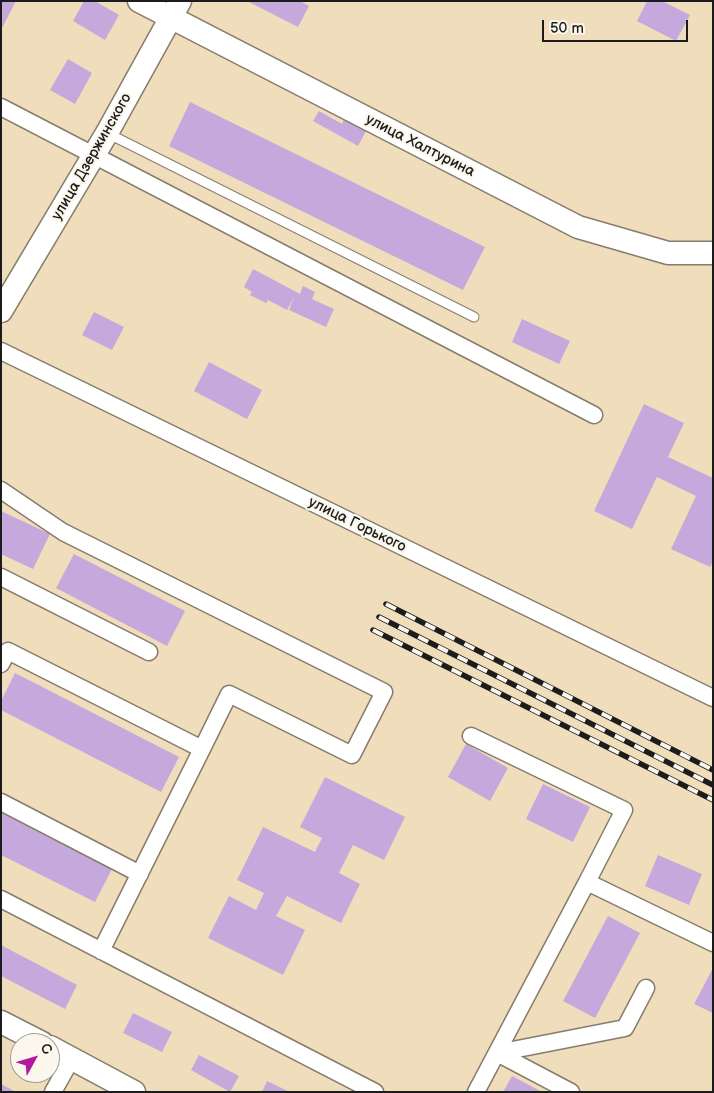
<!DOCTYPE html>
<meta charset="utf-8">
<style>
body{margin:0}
#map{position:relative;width:714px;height:1093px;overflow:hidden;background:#f0ddbc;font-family:"Balsamiq Sans",sans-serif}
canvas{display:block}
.frame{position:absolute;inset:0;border:2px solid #1c1c1c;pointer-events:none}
.north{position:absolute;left:10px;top:1033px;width:50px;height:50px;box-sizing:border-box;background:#fbf7ec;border:1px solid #a29f99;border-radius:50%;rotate:51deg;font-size:14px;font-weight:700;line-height:20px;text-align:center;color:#1c1c1c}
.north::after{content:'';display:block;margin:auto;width:18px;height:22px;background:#b5179e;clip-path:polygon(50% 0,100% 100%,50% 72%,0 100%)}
.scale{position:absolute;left:542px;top:20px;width:146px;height:22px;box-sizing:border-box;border:2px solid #1c1c1c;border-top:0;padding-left:6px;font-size:15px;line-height:18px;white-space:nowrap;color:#1c1c1c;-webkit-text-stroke:4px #fbf7ec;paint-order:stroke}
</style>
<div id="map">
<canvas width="714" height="1093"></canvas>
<div class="frame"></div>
<div class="north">С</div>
<div class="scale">50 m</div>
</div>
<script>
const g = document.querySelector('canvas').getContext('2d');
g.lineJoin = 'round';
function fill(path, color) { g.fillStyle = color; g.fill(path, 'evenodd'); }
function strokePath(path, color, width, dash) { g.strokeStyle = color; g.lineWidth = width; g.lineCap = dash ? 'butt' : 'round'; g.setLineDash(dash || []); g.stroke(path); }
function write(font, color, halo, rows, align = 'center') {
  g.font = font + ' "Balsamiq Sans",sans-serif'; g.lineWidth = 4.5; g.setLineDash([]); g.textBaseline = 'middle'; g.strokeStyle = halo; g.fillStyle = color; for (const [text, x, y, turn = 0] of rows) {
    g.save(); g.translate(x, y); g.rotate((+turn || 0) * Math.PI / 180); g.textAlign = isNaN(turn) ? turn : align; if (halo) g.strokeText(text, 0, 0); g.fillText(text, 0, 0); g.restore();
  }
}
const building = new Path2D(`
 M1,1H16L1,30Z
 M84,1H95L119,15L105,40L73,21Z
 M247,1H300L309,6L298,27Z
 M647,1H662L690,15L676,41L637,21Z
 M68,59L92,73L75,104L50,90Z
 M190,102L485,247L463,290L169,146Z
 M319,111L342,124L344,119L366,131L358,146L313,121Z
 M253,269L300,294L303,286L315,292L312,299L334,309L326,327L289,310L294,297L287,310L268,300L266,303L250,295L252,292L244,287Z
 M94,312L124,327L112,350L82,335Z
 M522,319L570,341L559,364L512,342Z
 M209,362L262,390L247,419L194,391Z
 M644,404L684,423L668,457L713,478V561L710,567L671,549L696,496L657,477L632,529L594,511Z
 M1,511L50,534L33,569L1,554Z
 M74,554L185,611L167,646L56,588Z
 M15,673L179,757L161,792L1,710V701Z
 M466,744L508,768L490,801L448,777Z
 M325,777L405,817L384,860L353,845L339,873L360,884L341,923L287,896L276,916L305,930L283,975L208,938L229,896L256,910L264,893L237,880L263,827L315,852L322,838L300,827Z
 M543,784L590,807L573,842L526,819Z
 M1,812L112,869L95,902L1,855Z
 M658,855L702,874L689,905L645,886Z
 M608,916L640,933L595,1018L563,1001Z
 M1,945L77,985L65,1009L1,976Z
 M713,968V1013L694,1004Z
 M133,1013L172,1032L162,1052L123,1033Z
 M199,1055L239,1076L230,1092L191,1070Z
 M512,1076L542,1092H503Z
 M267,1081L290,1092H262Z
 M1,1084L16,1092H1Z`);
const lane = new Path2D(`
 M107,133L474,317`);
const street = new Path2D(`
 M1,107L594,415
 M1,351L713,698
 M1,490L63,532L384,692L352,755L229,694L202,749
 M1,577L149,652
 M1,664L8,651L202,749L101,951
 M471,736L624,810L587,882
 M1,802L140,874
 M1,899L375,1092
 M497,1053L625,1028L646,988
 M497,1053L571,1092
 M53,1092L72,1058
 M476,1092L587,882L713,943`);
const secondary = new Path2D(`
 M139,1L578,227L668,253H713
 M1,311L107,133L180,1
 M1,1022L42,1043
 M50,1047L134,1092`);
const rail = new Path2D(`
 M386,604L713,770
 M379,617L713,785
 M373,630L713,800`);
const streetNames = [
 ["улица Халтурина",420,146,27],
 ["улица Дзержинского",92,157,-60],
 ["улица Горького",357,525,26]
];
fill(building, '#c6a9dc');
strokePath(lane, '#867c6c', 11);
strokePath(street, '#867c6c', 19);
strokePath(secondary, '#867c6c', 25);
strokePath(lane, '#fff', 9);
strokePath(street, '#fff', 16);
strokePath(secondary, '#fff', 22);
strokePath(rail, '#1c1c1c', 5.5);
strokePath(rail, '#fbf7ec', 4, [11]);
write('15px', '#1c1c1c', '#fbf7ec', streetNames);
</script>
